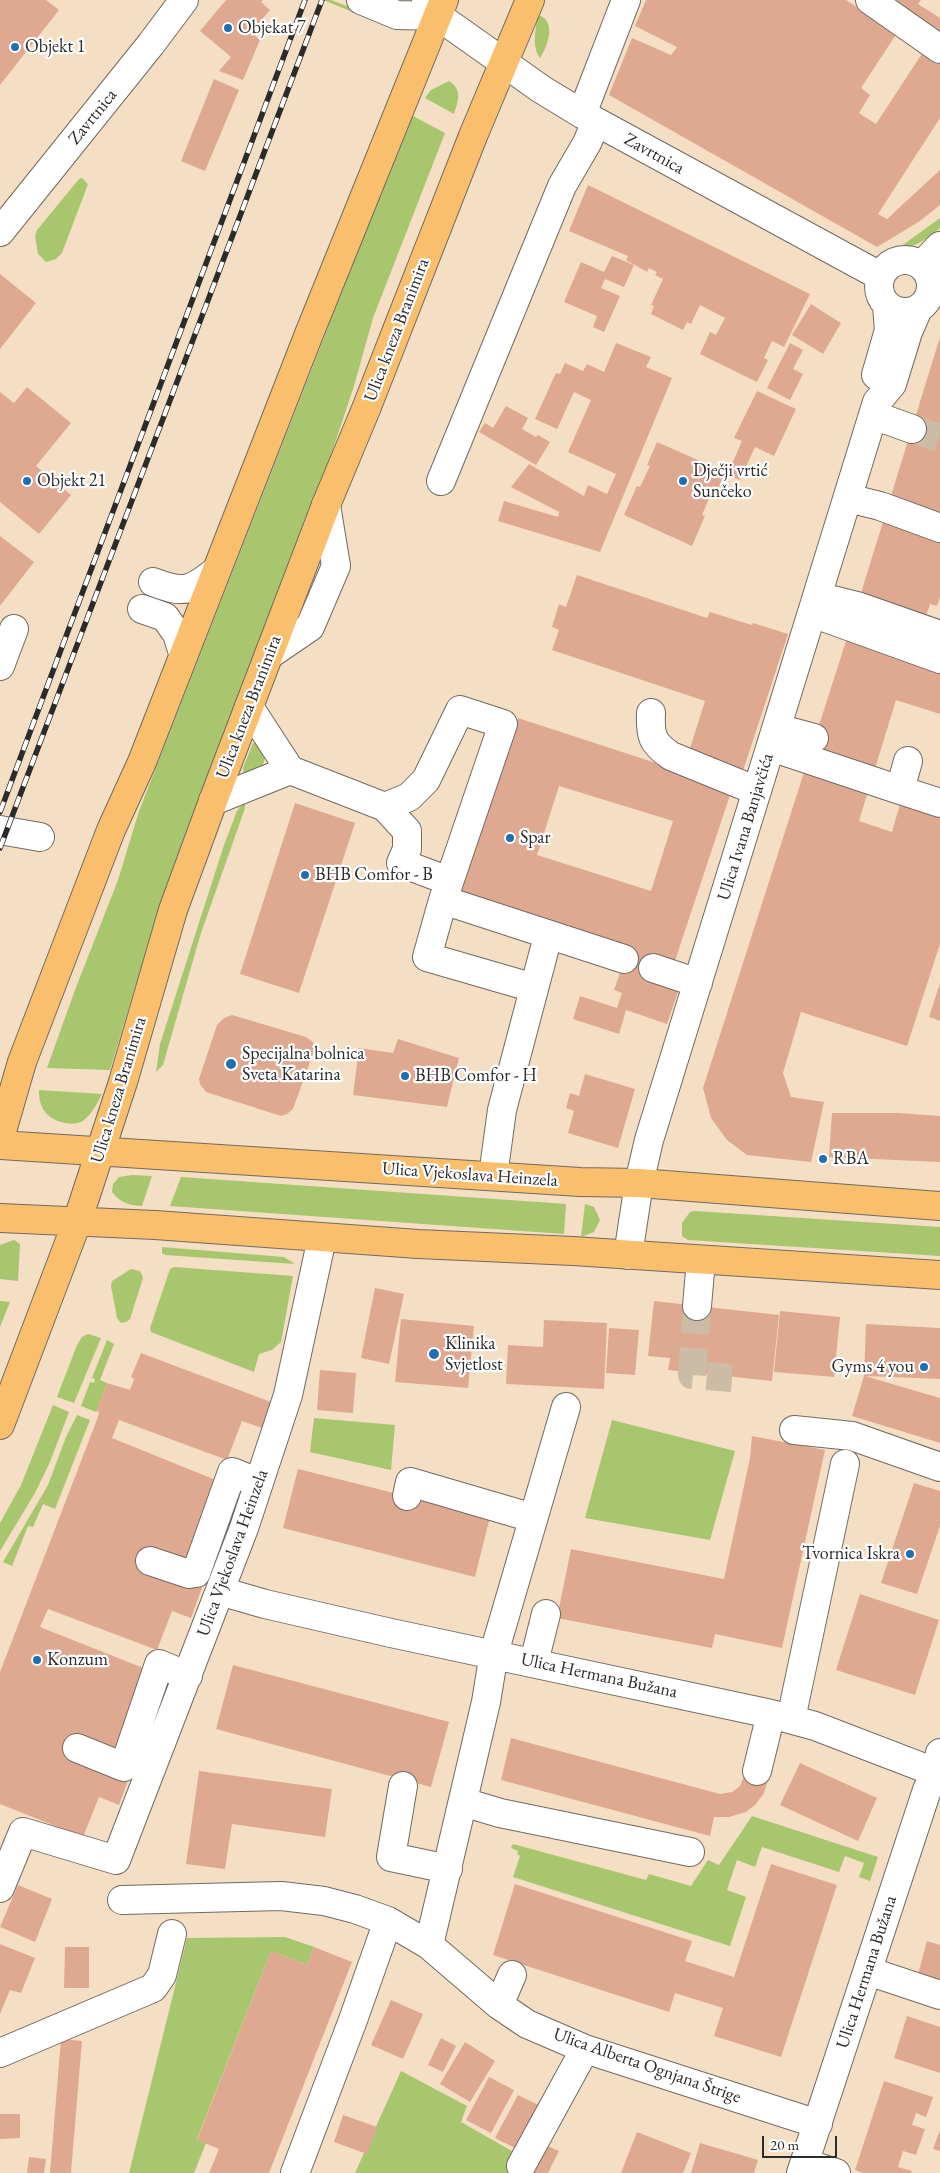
<!DOCTYPE html>
<meta charset="utf-8">
<style>
body{margin:0}
#map{position:relative;width:940px;height:2173px;overflow:hidden;background:#f4dfc4;font-family:"EB Garamond",serif}
canvas{display:block}
.scale{position:absolute;left:762px;top:2136px;width:75px;height:22px;box-sizing:border-box;border:2px solid #2b2b2b;border-top:0;padding-left:6px;font-size:15px;line-height:18px;white-space:nowrap;color:#2b2b2b;-webkit-text-stroke:4px #fff;paint-order:stroke}
</style>
<div id="map">
<canvas width="940" height="2173"></canvas>
<div class="scale">20 m</div>
</div>
<script>
const g = document.querySelector('canvas').getContext('2d');
g.lineJoin = 'round';
function fill(path, color) { g.fillStyle = color; g.fill(path, 'evenodd'); }
function strokePath(path, color, width, dash) { g.strokeStyle = color; g.lineWidth = width; g.lineCap = dash ? 'butt' : 'round'; g.setLineDash(dash || []); g.stroke(path); }
function write(font, color, halo, rows, align = 'center') {
  g.font = font + ' "EB Garamond",serif'; g.lineWidth = 4.5; g.setLineDash([]); g.textBaseline = 'middle'; g.strokeStyle = halo; g.fillStyle = color; for (const [text, x, y, turn = 0] of rows) {
    g.save(); g.translate(x, y); g.rotate((+turn || 0) * Math.PI / 180); g.textAlign = isNaN(turn) ? turn : align; if (halo) g.strokeText(text, 0, 0); g.fillText(text, 0, 0); g.restore();
  }
}
const green = new Path2D(`
 M323,0H331L381,19L380,23Z
 M538,15C557,20 548,46 540,58C531,46 536,28 538,15Z
 M449,81C463,90 458,101 454,114L425,98L431,90Z
 M411,115L445,133L373,318L354,386L331,455L189,823L159,908L110,1070L47,1068L75,990L118,880L139,811Z
 M82,178L88,184L62,253L56,259L46,262L38,254L35,236L37,230L79,179Z
 M940,218V228C929,237 915,249 900,247Z
 M259,740L266,752L263,766L251,775L244,774L243,768L253,743Z
 M245,801V808L200,936L163,1065L156,1072L160,1044L224,845L237,811Z
 M39,1090L102,1094C97,1103 93,1113 84,1120C74,1128 53,1122 45,1112C40,1106 39,1097 39,1090Z
 M132,1175L152,1176L142,1206C128,1205 121,1203 112,1192L113,1184L119,1177Z
 M181,1177L566,1204L564,1234L170,1206Z
 M585,1204L594,1207L600,1220L594,1232L581,1237Z
 M695,1211L940,1227V1256L688,1240L682,1236V1223L690,1212Z
 M14,1240L20,1244L18,1281L0,1279V1245Z
 M162,1247L284,1257L295,1264L165,1255L162,1253Z
 M174,1267L293,1276L281,1342L272,1350L259,1354L254,1372L151,1332L150,1328L170,1269Z
 M131,1269L140,1271L143,1278L130,1319L126,1322L121,1323L117,1318L111,1286L112,1281Z
 M0,1301L10,1302L0,1327Z
 M88,1334L101,1338L74,1403L57,1397L77,1345L82,1337Z
 M107,1340L114,1344L100,1380L107,1383L96,1412L81,1406L90,1382L94,1383L95,1379L92,1378Z
 M53,1405L69,1412L50,1462L35,1493L0,1551V1523L21,1485Z
 M77,1415L90,1420L55,1509L43,1504L33,1527L28,1526L12,1566L3,1562L48,1485L66,1437Z
 M314,1418L395,1425L391,1470L310,1452Z
 M612,1420L735,1451L710,1540L585,1518Z
 M752,1816L878,1857L870,1881L859,1877L864,1863L845,1856L839,1872L762,1847L755,1867L737,1860L727,1890L746,1897L730,1946L513,1877L520,1856L517,1854L518,1851L511,1848L513,1844L646,1880L649,1874L691,1886L708,1860L719,1865Z
 M285,1937L314,1947L307,1965L271,1951L197,2139L206,2143L194,2173H129L187,1938Z
 M401,2071L467,2106L461,2122L517,2154L508,2173H355Z`);
const building = new Path2D(`
 M0,0H46L59,10L0,85Z
 M226,0H263L261,2L270,10L251,32L260,40L243,80L219,71L231,57L200,31Z
 M646,0H846L897,33L861,88L870,95L859,113L876,124L925,49L940,58V118L878,214L887,219L940,170V205L920,221L877,247L609,95L632,38L671,55L677,47L635,26Z
 M888,0H921L918,4L940,18V34Z
 M214,79L239,90L205,171L181,161Z
 M588,185L810,294L784,347L772,341L764,358L768,360L757,382L700,354L710,332L716,335L725,318L700,305L691,324L687,322L683,330L651,314L654,306L651,305L663,279L655,275L657,272L649,268L647,272L626,260L628,256L569,231Z
 M612,256L634,265L624,287L605,279L601,288L620,296L604,332L593,327L597,316L564,302L581,262L604,272Z
 M0,274L36,303L0,349Z
 M811,304L841,323L823,354L792,335Z
 M940,337V597L937,606L930,604L911,661L940,670V714L896,700L859,821L892,832L900,804L940,817V944L907,1046L801,1012L783,1073L791,1097L824,1102L811,1162L747,1155L727,1140L711,1118L703,1088L853,619Z
 M616,343L651,357L646,367L672,378L600,552L498,521L504,501L558,517L559,512L511,487L529,464L584,496L588,485L607,494L616,474L568,452L591,400L574,392L557,429L535,419L556,373L560,374L565,363L583,371L587,364L604,372Z
 M790,343L803,350L793,369L803,374L790,400L767,388Z
 M27,387L71,423L36,466L71,495L39,534L0,502V392L14,403Z
 M757,391L796,409L774,456L755,447L740,480L727,475L742,441L734,438Z
 M506,406L528,418L522,429L536,437L538,435L550,442L536,465L479,432L485,423L493,428Z
 M657,442L725,472L715,496L711,494L702,515L705,516L692,546L624,515L637,486L640,487L650,466L647,465Z
 M0,536L34,562L0,606Z
 M577,575L707,618L710,612L752,625L753,623L788,634L737,789L730,795L674,964L679,989L667,1024L626,1010L619,1034L573,1019L580,996L617,1008L622,993L614,990L621,970L459,895L518,718L711,781L687,758L705,701L552,650L559,630L552,627L559,604L566,607ZM559,786L673,821L651,891L537,855Z
 M295,803L355,823L299,993L240,974Z
 M940,983V1021L929,1017Z
 M232,1015L306,1037L313,1042L315,1048L293,1109L287,1114L281,1116L206,1092L200,1084L199,1079L217,1025L224,1018Z
 M398,1039L459,1058L447,1107L353,1095L359,1048L393,1053Z
 M585,1074L635,1089L618,1148L568,1133L574,1111L566,1108L570,1093L579,1096Z
 M832,1113H899L940,1116V1162L829,1157Z
 M375,1288L404,1294L389,1364L361,1358Z
 M654,1301L779,1315L772,1381L668,1370L670,1358L648,1356Z
 M780,1311L840,1317L834,1377L774,1372Z
 M401,1319L474,1326L468,1388L395,1382Z
 M544,1320L607,1323L604,1389L506,1384L508,1345L543,1347Z
 M866,1324L940,1328V1379L865,1376L940,1398V1443L852,1416L864,1376Z
 M609,1328L639,1330L635,1375L606,1373Z
 M141,1353L271,1402L262,1428L242,1421L227,1460L119,1420L112,1438L238,1489L191,1618L172,1611L157,1650L48,1609L40,1627L166,1677L119,1805L99,1797L83,1837L0,1804V1672L98,1417L99,1412L96,1411L107,1383L130,1390L134,1379L131,1377Z
 M320,1370L356,1373L353,1413L317,1410Z
 M752,1436L825,1450L782,1648L715,1634L712,1648L557,1618L571,1549L724,1579L750,1458Z
 M298,1469L490,1517L475,1577L283,1528Z
 M914,1483L940,1491V1526L917,1594L881,1583Z
 M860,1594L939,1620L915,1695L836,1670Z
 M233,1665L449,1722L431,1787L216,1729Z
 M511,1738L720,1794L732,1792L740,1786L746,1770L770,1773L764,1793L755,1805L746,1812L729,1817H714L710,1836L501,1780Z
 M800,1763L877,1798L858,1841L780,1805Z
 M199,1771L332,1789L325,1837L232,1824L225,1869L186,1864Z
 M771,1864L837,1885L781,2057L714,2036L723,2008L675,1993L669,2012L493,1955L515,1884L692,1941L685,1961L734,1977Z
 M18,1885L52,1899L35,1942L0,1927Z
 M927,1941L940,1945V1984L917,1978Z
 M0,1944L35,1958L21,1993L10,1990L0,2014Z
 M65,1947H89V1988H64Z
 M314,1947L352,1962L269,2173H209L219,2149L197,2140L271,1951L307,1965Z
 M391,2000L423,2014L403,2059L371,2045Z
 M907,2016L940,2027V2073L894,2058Z
 M441,2038L456,2046L443,2072L428,2065Z
 M61,2039L82,2041L71,2173H50Z
 M465,2042L495,2061L470,2102L440,2084Z
 M489,2077L514,2090L491,2133L466,2120Z
 M884,2081L933,2097L926,2117L916,2113L912,2125L925,2129L916,2155L903,2151L898,2167L912,2171L911,2173H863L855,2170Z
 M518,2095L543,2107L521,2151L495,2138Z
 M0,2114H20V2138L0,2139Z
 M343,2115L377,2127L367,2154L334,2142Z
 M940,2130V2151L933,2149Z
 M637,2132L691,2153L683,2173H621Z
 M541,2143L559,2151L548,2173H527Z
 M700,2143L758,2160L754,2173H691Z
 M29,2157L46,2159L44,2173H27Z`);
const minorTunnel = new Path2D(`
 M912,429L940,438
 M697,1306L692,1375L732,1378`);
const minor = new Path2D(`
 M361,0L397,15L438,16
 M426,0L438,16L541,89L582,114L880,276
 M870,0L940,49
 M582,114L626,0
 M0,232L151,44L184,0
 M879 286a26 26 0 1 1 52 0a26 26 0 1 1-52 0Z
 M922,265L940,246
 M876,375L889,330L887,306
 M873,415L912,429
 M441,481L562,186L587,143L596,122
 M848,498L880,506L940,528
 M153,582C184,594 191,591 216,571
 M817,596L857,606L940,635
 M142,609L165,617L177,634L183,653
 M812,613L940,659
 M269,655L310,627L336,566L326,505
 M0,666L14,629
 M651,713C650,736 652,743 671,756L757,791
 M777,728L814,738
 M771,747L900,790L908,761
 M290,770L385,807L407,831V849L401,863L449,881
 M900,790L940,803
 M213,801L290,770L249,707
 M385,807L409,797L426,780L460,710L503,724L443,900L624,959
 M0,830L40,837
 M443,900L427,957L534,988
 M653,968L698,983
 M493,1176L502,1110L548,936
 M628,1255L639,1183L649,1140L877,402L892,384L908,332L918,309
 M697,1306L701,1260
 M794,1430L852,1436L940,1467
 M407,1496L410,1482L533,1518
 M150,1561L189,1574L196,1573L232,1472L259,1483
 M220,1591L265,1604L391,1633L771,1714L815,1726L940,1774
 M534,1662L546,1614
 M791,1719L845,1464
 M77,1748L124,1767L159,1664L188,1676
 M757,1771L771,1714
 M403,1786L391,1857L448,1869
 M463,1802L500,1813L690,1852
 M0,1888L23,1832L116,1860L244,1528L288,1395L322,1238
 M122,1900L281,1896L324,1901L355,1909L388,1921L429,1945L499,2005L527,2024L585,2049L818,2124
 M429,1945L486,1702L494,1653L566,1407
 M868,1971L940,1995
 M499,2005L512,1975
 M0,2053L153,1988L162,1975L172,1934
 M805,2163L836,2173
 M521,2166L585,2049
 M295,2173L353,2020L388,1921
 M801,2173L927,1790L935,1773L940,1753`);
const major = new Path2D(`
 M0,1138L22,1062L111,830L142,762L309,334L444,0
 M0,1145L580,1182L639,1183L940,1206
 M0,1218L155,1225L418,1244L573,1251L940,1275
 M0,1425L77,1222L123,1082L173,910L213,801L326,505L366,409L473,136L530,0`);
const rail = new Path2D(`
 M0,812L305,0
 M0,848L322,0`);
const markers = [
 [228,28,5,"#1f6fb2"],
 [15,47,5,"#1f6fb2"],
 [27,481,5,"#1f6fb2"],
 [683,481,5,"#1f6fb2"],
 [510,838,5,"#1f6fb2"],
 [305,875,5,"#1f6fb2"],
 [231,1064,6,"#1f6fb2"],
 [405,1076,5,"#1f6fb2"],
 [823,1159,5,"#1f6fb2"],
 [434,1354,6,"#1f6fb2"],
 [924,1367,5,"#1f6fb2"],
 [910,1554,5,"#1f6fb2"],
 [37,1660,5,"#1f6fb2"]
];
const poiNames = [
 ["Objekat 7",238,28],
 ["Objekt 1",25,47],
 ["Dječji vrtić",693,471],
 ["Sunčeko",693,492],
 ["Objekt 21",37,481],
 ["Spar",520,838],
 ["BHB Comfor - B",315,875],
 ["Specijalna bolnica",242,1054],
 ["Sveta Katarina",242,1075],
 ["BHB Comfor - H",415,1076],
 ["RBA",833,1159],
 ["Klinika",445,1344],
 ["Svjetlost",445,1365],
 ["Gyms 4 you",914,1367,"right"],
 ["Tvornica Iskra",900,1554,"right"],
 ["Konzum",47,1660]
];
const streetNames = [
 ["Zavrtnica",93,117,-51],
 ["Zavrtnica",654,154,29],
 ["Ulica kneza Branimira",397,330,-69],
 ["Ulica kneza Branimira",249,707,-69],
 ["Ulica Ivana Banjavčića",746,827,-73],
 ["Ulica kneza Branimira",119,1090,-73],
 ["Ulica Vjekoslava Heinzela",470,1175,4],
 ["Ulica Vjekoslava Heinzela",233,1553,-70],
 ["Ulica Hermana Bužana",599,1676,12],
 ["Ulica Hermana Bužana",867,1972,-72],
 ["Ulica Alberta Ognjana Štrige",647,2066,19]
];
fill(green, '#a7c66e');
fill(building, '#dfa991');
strokePath(minorTunnel, '#ccbba5', 28, [28, 14]);
strokePath(minor, '#716a61', 30);
strokePath(major, '#716a61', 30);
strokePath(minor, '#fff', 28);
strokePath(major, '#f9bf6d', 28);
strokePath(rail, '#2b2b2b', 5.5);
strokePath(rail, '#fff', 4, [11]);
for (const [x, y, r, color] of markers) { const dot = new Path2D(); dot.arc(x, y, r, 0, 2 * Math.PI); g.fillStyle = color; g.fill(dot); strokePath(dot, '#fff', 2); }
write('18px', '#2b2b2b', '#fff', poiNames, 'left');
write('18px', '#2b2b2b', '#fff', streetNames);
</script>
